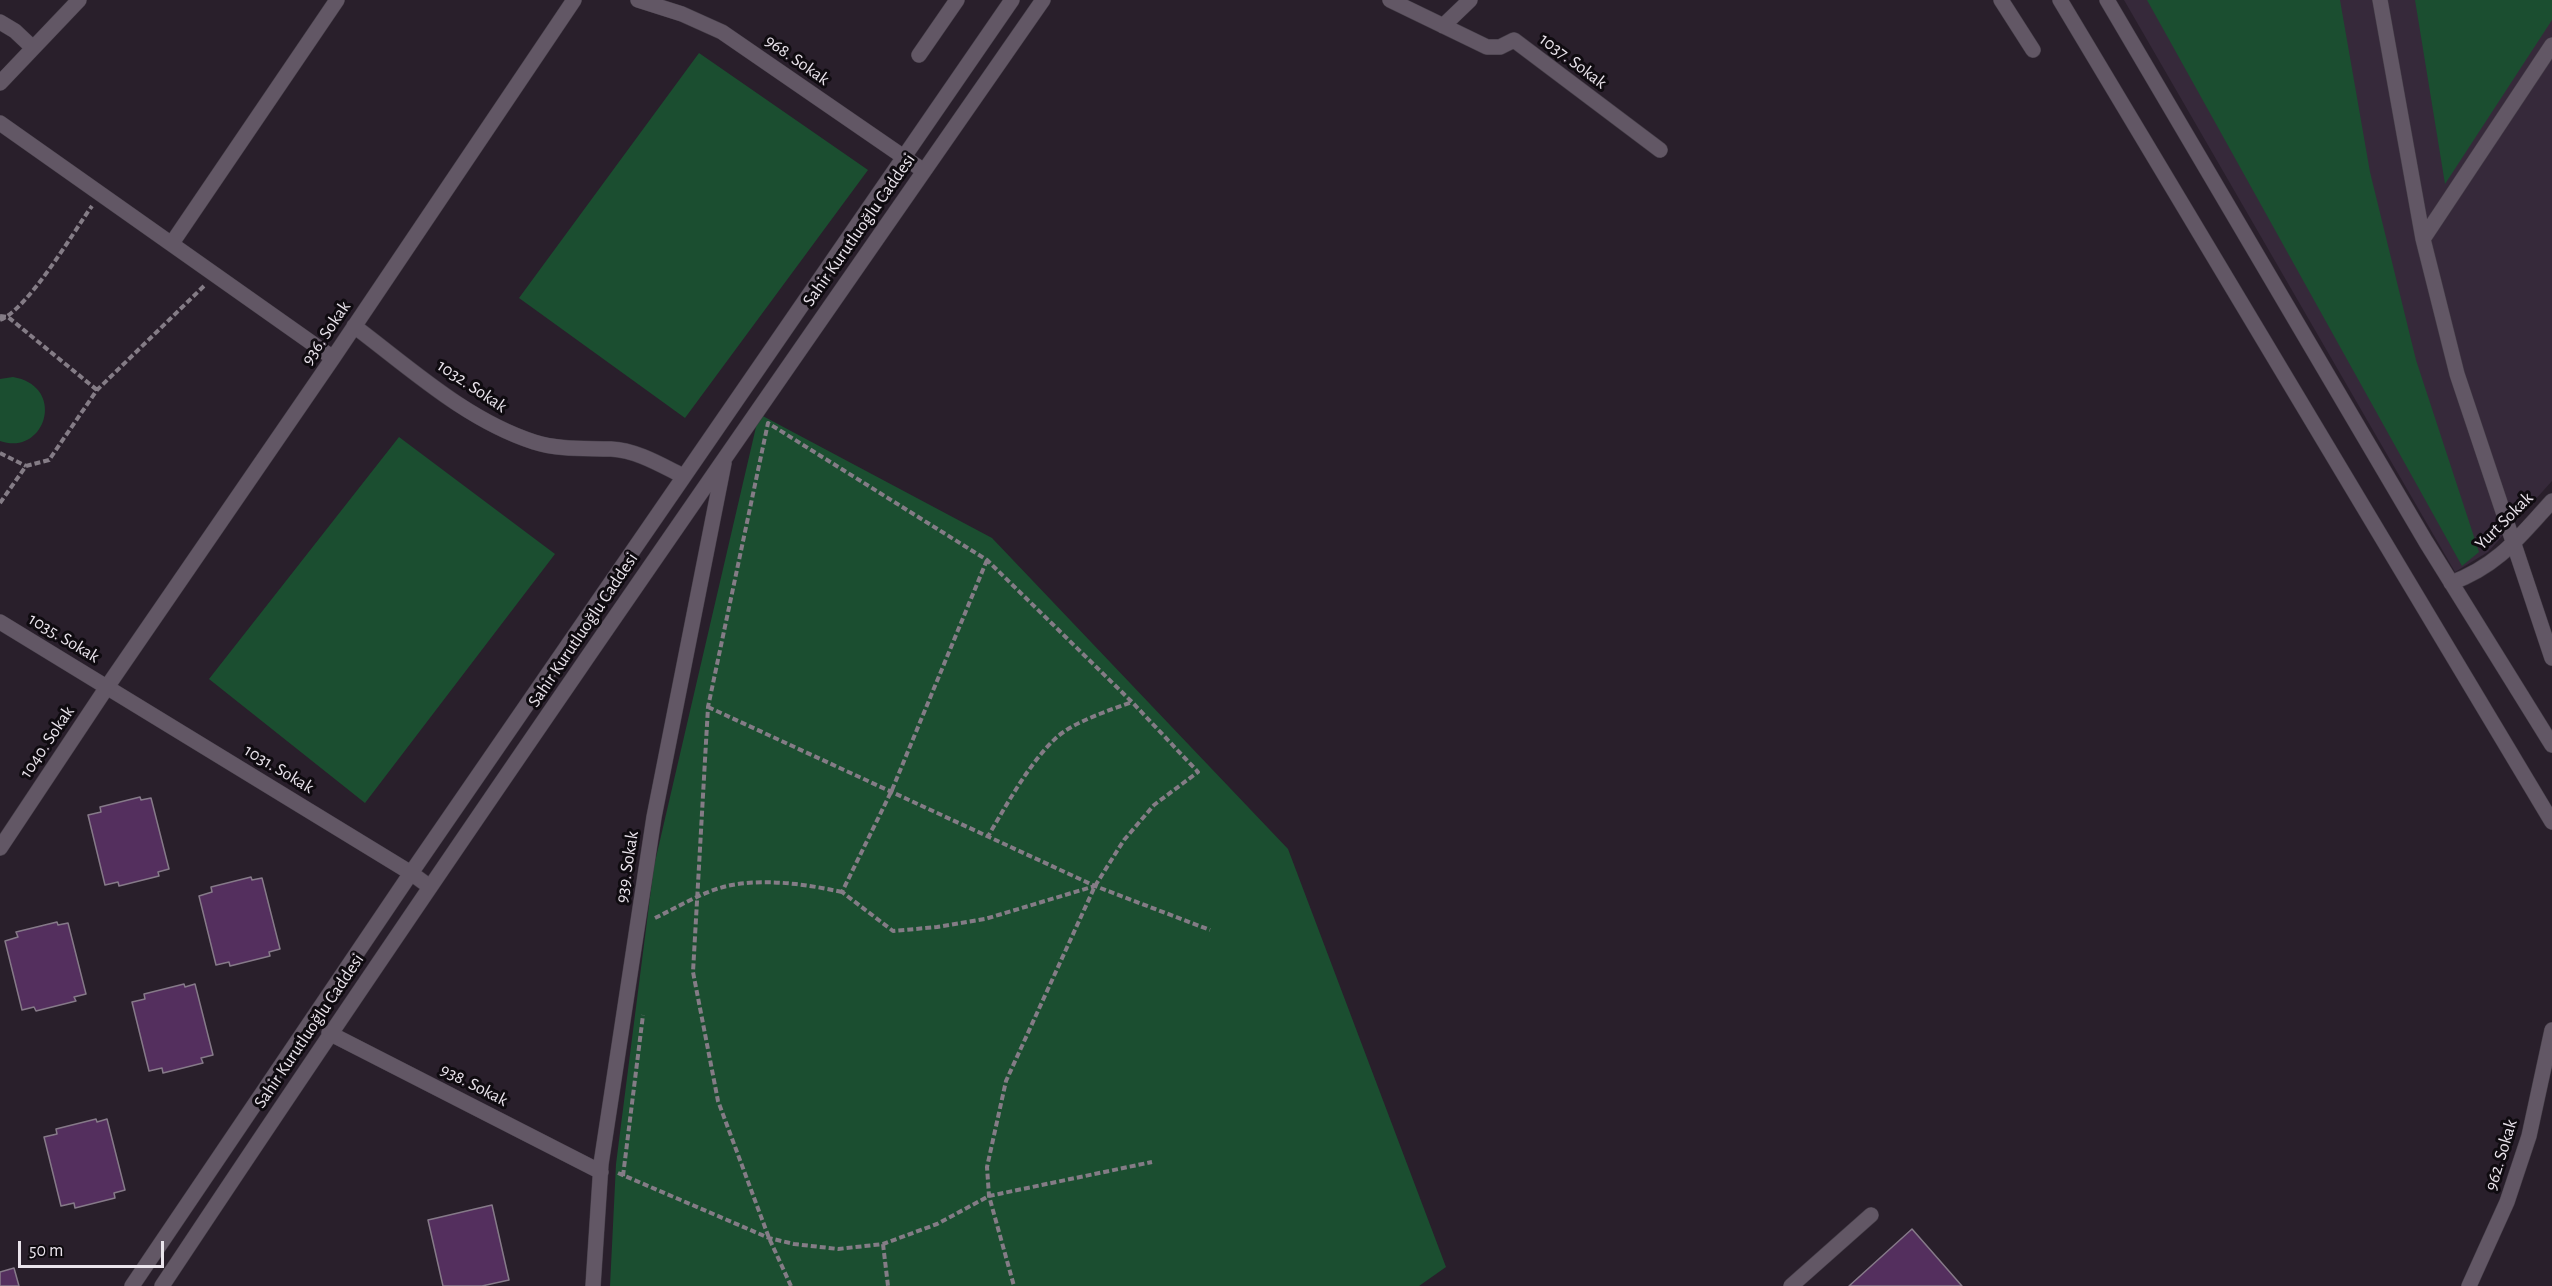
<!DOCTYPE html>
<meta charset="utf-8">
<style>
body{margin:0}
#map{position:relative;width:2552px;height:1286px;overflow:hidden;background:#291f2b;font-family:"Alegreya Sans",sans-serif}
canvas{display:block}
.scale{position:absolute;left:18px;top:1241px;width:146px;height:27px;box-sizing:border-box;border:3px solid #eae4ec;border-top:0;padding-left:8px;font-size:18px;line-height:21px;white-space:nowrap;color:#eae4ec;-webkit-text-stroke:4px #0f0b10;paint-order:stroke}
</style>
<div id="map">
<canvas width="2552" height="1286"></canvas>
<div class="scale">50 m</div>
</div>
<script>
const g = document.querySelector('canvas').getContext('2d');
g.lineJoin = 'round';
function fill(path, color) { g.fillStyle = color; g.fill(path, 'evenodd'); }
function strokePath(path, color, width, dash) { g.strokeStyle = color; g.lineWidth = width; g.lineCap = dash ? 'butt' : 'round'; g.setLineDash(dash || []); g.stroke(path); }
function write(font, color, halo, rows, align = 'center') {
  g.font = font + ' "Alegreya Sans",sans-serif'; g.lineWidth = 6; g.setLineDash([]); g.textBaseline = 'middle'; g.strokeStyle = halo; g.fillStyle = color; for (const [text, x, y, turn = 0] of rows) {
    g.save(); g.translate(x, y); g.rotate((+turn || 0) * Math.PI / 180); g.textAlign = isNaN(turn) ? turn : align; if (halo) g.strokeText(text, 0, 0); g.fillText(text, 0, 0); g.restore();
  }
}
const built = new Path2D(`
 M2124,0H2552V481L2488,552L2455,572Z`);
const green = new Path2D(`
 M2147,0H2340L2370,172L2416,360L2479,552L2462,566Z
 M2415,0H2552V20L2445,184Z
 M699,53L868,170L685,418L519,298Z
 M13,377C67,386 46,457 0,441V379Z
 M759,414L992,538L1288,849L1446,1267L1419,1286H610L616,1164L654,866Z
 M399,437L555,554L365,803L209,679Z`);
const building = new Path2D(`
 M140,797L141,800L151,798L169,869L158,872L159,876L119,886L118,882L105,885L88,815L101,812L100,807Z
 M251,877L252,880L262,878L280,949L269,952L270,956L230,966L229,962L216,965L199,896L212,892L211,887Z
 M57,922L58,925L68,923L86,994L74,997L76,1001L36,1011L34,1007L22,1010L5,941L18,937L16,932Z
 M184,984L185,987L195,984L213,1055L201,1058L203,1063L163,1073L162,1068L149,1071L132,1002L145,999L144,994Z
 M96,1119L97,1122L107,1119L125,1190L114,1193L115,1198L75,1208L74,1203L61,1206L44,1137L57,1134L56,1129Z
 M492,1205L509,1280L482,1286H443L428,1220Z
 M1912,1229L1962,1286H1849Z
 M14,1268L19,1286H0V1272Z`);
const path = new Path2D(`
 M0,316L8,317L97,390
 M0,320C29,308 72,234 92,206
 M0,453L26,466
 M0,503L26,466L49,460L97,390L205,285
 M987,560L892,790L842,892L893,931L937,927L985,919L1095,886
 M708,707L1095,886L1210,930
 M987,838C1006,806 1029,763 1056,738C1073,722 1110,710 1132,702
 M655,918C678,907 702,892 727,886C764,878 805,884 842,892
 M618,1173L769,1238L794,1244L838,1249L883,1244L937,1224L989,1196L1152,1162
 M623,1176L643,1015
 M883,1244L888,1286
 M791,1286L769,1238L718,1101L693,972L708,707L768,423L987,560L1132,702L1198,772L1154,805L1124,840L1095,886L1006,1081L987,1167L989,1196L1014,1286`);
const minor = new Path2D(`
 M638,0L682,14L722,32L924,171
 M1390,0L1487,47H1500L1514,40L1660,150
 M2001,0L2033,50
 M2060,0L2552,822
 M2107,0L2426,542L2552,745
 M2380,0L2423,239L2457,374L2552,658
 M0,22L15,31L33,48
 M1443,26L1470,0
 M919,55L957,0
 M0,83L79,0
 M0,123L333,358
 M2423,239L2552,45
 M172,243L337,0
 M354,326C410,368 466,420 534,442C559,450 585,448 611,449C636,450 661,465 683,476
 M2451,583C2499,565 2519,537 2552,501
 M0,622L411,873L430,887
 M0,848L107,687L333,358L574,0
 M329,1033L601,1172
 M132,1286L411,873L1012,0
 M162,1286C449,853 746,427 1043,0
 M593,1286L601,1164L654,817L724,463
 M1791,1286L1871,1215
 M2469,1286L2507,1202L2529,1136L2552,1030`);
const streetNames = [
 ["968. Sokak",797,60,35],
 ["1037. Sokak",1573,61,37],
 ["Sahir Kurutluoğlu Caddesi",859,230,-55],
 ["936. Sokak",326,333,-56],
 ["1032. Sokak",472,386,34],
 ["Yurt Sokak",2504,521,-45],
 ["Sahir Kurutluoğlu Caddesi",583,630,-56],
 ["1035. Sokak",64,638,31],
 ["1040. Sokak",47,742,-56],
 ["1031. Sokak",279,769,31],
 ["939. Sokak",627,867,-81],
 ["Sahir Kurutluoğlu Caddesi",309,1031,-56],
 ["938. Sokak",474,1085,27],
 ["962. Sokak",2501,1155,-73]
];
fill(built, '#36293a');
fill(green, '#1b4e30');
fill(building, '#542f5e');
strokePath(building, '#867a89', 1.5);
strokePath(minor, '#453e48', 16);
strokePath(path, '#847c86', 4, [6, 3]);
strokePath(minor, '#625765', 15);
write('18px', '#eae4ec', '#0f0b10', streetNames);
</script>
